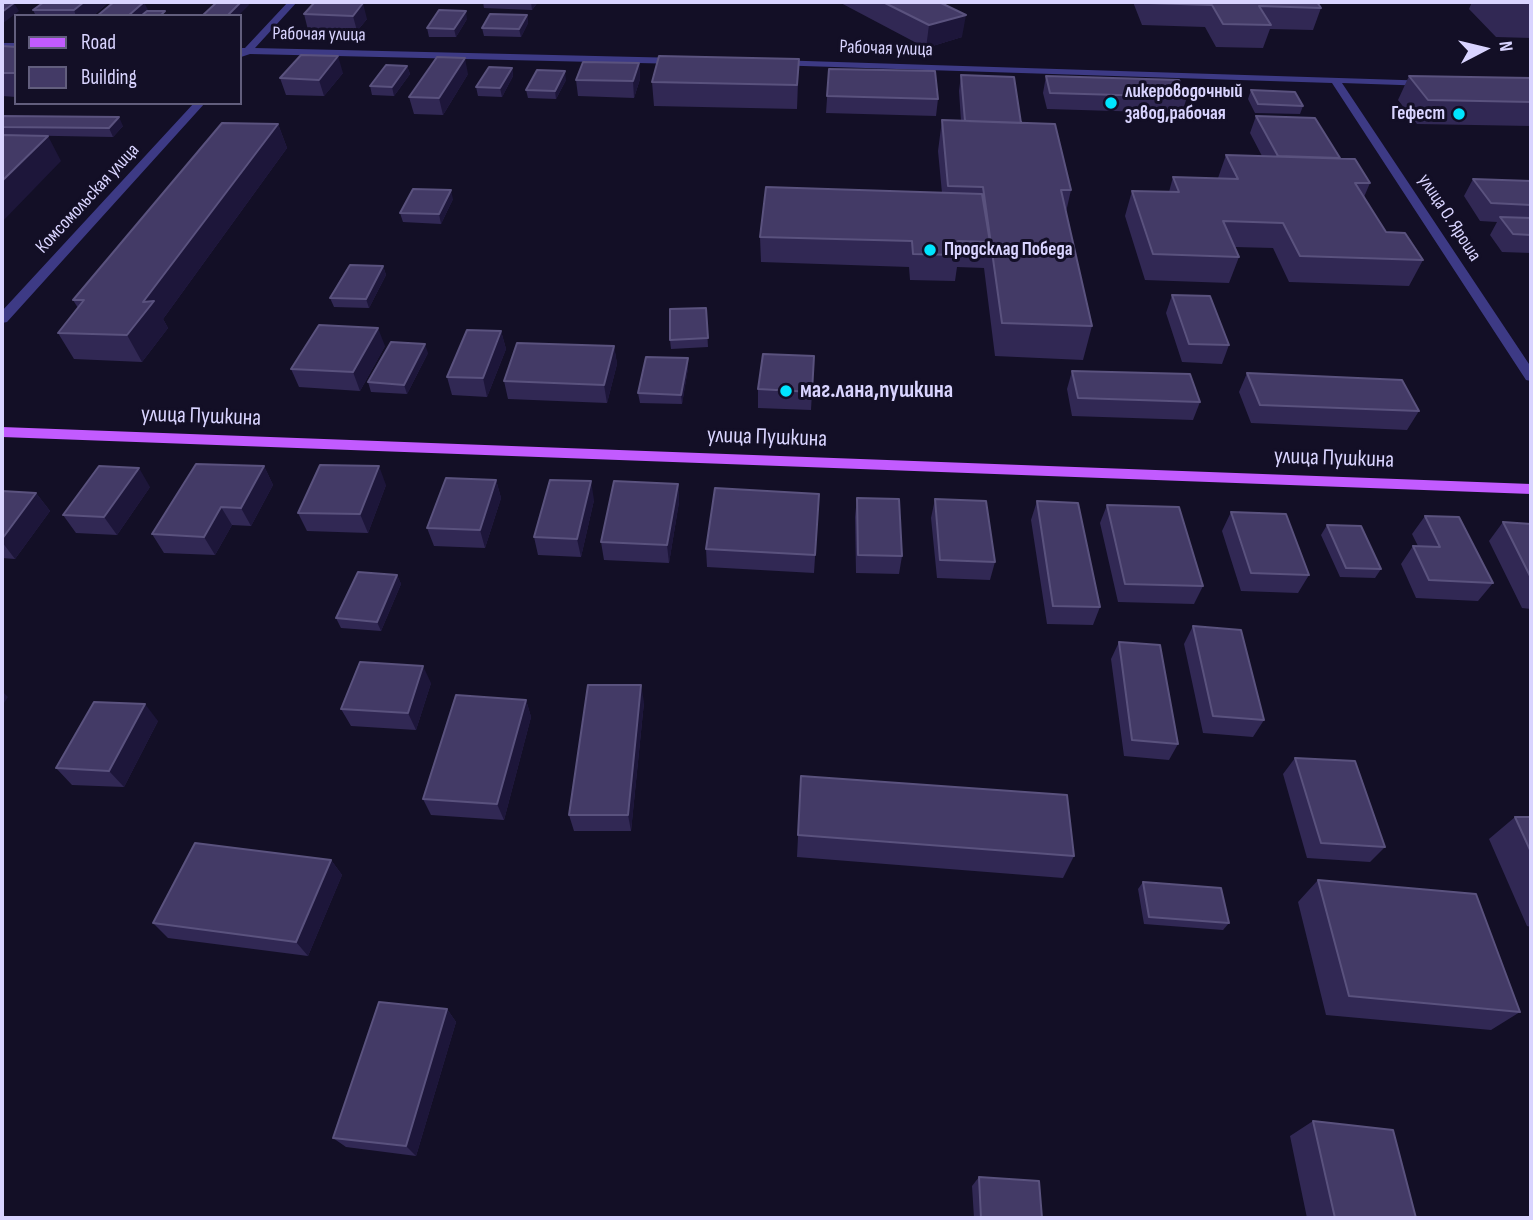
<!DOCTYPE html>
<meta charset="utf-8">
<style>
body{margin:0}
#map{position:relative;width:1533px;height:1220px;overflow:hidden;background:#130f26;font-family:"Sofia Sans Condensed",sans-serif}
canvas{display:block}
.frame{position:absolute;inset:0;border:4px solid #d9d4ff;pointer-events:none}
.legend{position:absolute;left:14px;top:14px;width:228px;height:91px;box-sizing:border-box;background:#130f26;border:2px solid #625e7d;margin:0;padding:9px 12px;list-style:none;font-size:21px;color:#d9d4ff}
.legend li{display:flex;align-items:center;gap:14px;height:35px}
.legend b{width:35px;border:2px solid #625e7d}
.north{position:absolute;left:1449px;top:14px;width:70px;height:70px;-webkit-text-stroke:5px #130f26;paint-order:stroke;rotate:83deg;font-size:19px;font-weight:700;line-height:28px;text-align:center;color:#d9d4ff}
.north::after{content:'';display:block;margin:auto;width:24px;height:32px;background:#d9d4ff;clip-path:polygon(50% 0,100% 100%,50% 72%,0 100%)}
</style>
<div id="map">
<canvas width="1533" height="1220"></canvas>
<div class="frame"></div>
<ul class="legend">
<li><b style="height:9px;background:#c25bff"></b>Road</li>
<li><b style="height:19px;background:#433a66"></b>Building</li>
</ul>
<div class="north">N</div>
</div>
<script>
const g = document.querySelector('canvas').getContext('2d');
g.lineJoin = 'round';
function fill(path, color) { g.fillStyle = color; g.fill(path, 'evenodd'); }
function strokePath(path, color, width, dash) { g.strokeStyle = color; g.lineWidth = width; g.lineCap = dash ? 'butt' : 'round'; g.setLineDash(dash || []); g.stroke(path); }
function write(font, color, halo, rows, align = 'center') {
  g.font = font + ' "Sofia Sans Condensed",sans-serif'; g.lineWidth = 6; g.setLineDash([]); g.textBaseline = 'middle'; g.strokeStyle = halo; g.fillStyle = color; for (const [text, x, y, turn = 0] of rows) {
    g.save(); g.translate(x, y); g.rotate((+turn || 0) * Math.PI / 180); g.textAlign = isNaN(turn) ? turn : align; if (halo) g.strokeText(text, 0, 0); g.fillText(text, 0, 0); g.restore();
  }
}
const minor = new Path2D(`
 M288,2H297L255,48L681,58L686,61L681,64L250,54L241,57L240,48H245Z
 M2,43H16V49H2Z
 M775,60L1433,81V85L1429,86L1342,83L1531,367V381L1526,380L1332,83L772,65V61Z
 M194,103H205L7,322L2,323V311Z`);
const major = new Path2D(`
 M2,427L1531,484V494L2,437Z`);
const wall = new Path2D(`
 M109,2L93,16H36L33,10Z
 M315,2L367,19L357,31L308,30L304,14Z
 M483,2H538L532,10L484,8Z
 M839,2H939L962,37L926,48Z
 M1133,2H1317L1321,8L1313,30L1270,29L1263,48L1216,47L1205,27L1142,25Z
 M1472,2H1531V38L1496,37L1469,9Z
 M527,15L528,23L521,37L484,36L482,28Z
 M467,19L456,37H429L427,28Z
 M2,46L16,47V97L2,96Z
 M639,63L640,79L634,98L578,96L576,80Z
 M407,66L410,74L394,96L372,95L370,86Z
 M512,68L513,76L502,97L478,96L476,87Z
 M829,69L938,99L936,116L826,113Z
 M343,73L324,96L286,95L280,78Z
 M468,74L443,115L414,114L409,97Z
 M961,75L1021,123L1071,190L1066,212L1092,326L1083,360L995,356L984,268L957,267L955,281L910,280L909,267L761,262L760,237L942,193L938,151L942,120L961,121L959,91Z
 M1046,76L1187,97L1182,113L1047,109L1043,93Z
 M1409,76L1531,78V126L1417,124L1398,100Z
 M566,80L556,99L528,98L526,90Z
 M652,82H798L797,109L654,106Z
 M1251,90L1303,106L1300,114L1255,113L1248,99Z
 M2,116L123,126L113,137L2,135Z
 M1256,116L1340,158L1370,183L1364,197L1386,232L1423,260L1409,286L1289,282L1273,248L1235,247L1239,257L1229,283L1145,280L1125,216L1132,191L1169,192L1173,177L1218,178L1226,155L1262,156L1250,133Z
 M278,124L287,148L163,319L168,328L142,362L74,359L58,333L78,308L73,300Z
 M1473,179L1531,181V253L1502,252L1490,235L1497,222L1480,221L1464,196Z
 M453,199L441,224L403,222L400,213Z
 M383,266L386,275L369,308L334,307L330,298Z
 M1172,295L1229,345L1222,364L1182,362L1166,313Z
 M706,308L708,347L671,349L670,340Z
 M501,331L506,349L487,397L452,395L447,377Z
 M385,346L360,391L299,387L291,369Z
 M614,346L617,364L607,403L508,399L504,381Z
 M428,353L407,394L371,392L368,382Z
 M814,356L811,410L758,408V389Z
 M688,368L682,404L640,403L638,393Z
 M1072,371L1200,402L1193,420L1072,416L1067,389Z
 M1247,373L1419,411L1407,430L1251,423L1239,392Z
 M264,466L273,485L251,526L232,525L215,555L164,553L152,534Z
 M496,480L501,498L485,548L434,546L427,528Z
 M678,484L679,502L669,563L604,560L601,542Z
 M386,485L368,533L307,531L298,513Z
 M150,487L117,535L76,533L63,515Z
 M2,491L36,493L50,511L15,559L2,558Z
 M819,494L814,573L707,567L706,549Z
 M857,498L902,556L899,574L856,573L855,517Z
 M935,499L995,562L990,580L937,578L931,518Z
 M594,500L581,557L538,555L534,537Z
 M1037,501L1100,607L1093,625L1047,624L1031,520Z
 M1107,505L1203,586L1194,604L1118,602L1100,523Z
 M1231,512L1309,575L1298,593L1241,591L1222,531Z
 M1425,516L1493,583L1478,601L1416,598L1401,564L1413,546H1418L1412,534Z
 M1503,522L1531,524V609L1522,608L1489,541Z
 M1327,525L1381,569L1375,578L1340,577L1321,535Z
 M397,575L401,584L381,631L341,628L336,618Z
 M1193,626L1264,720L1253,737L1203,733L1184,644Z
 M1119,642L1178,744L1169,760L1124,756L1111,659Z
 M431,683L416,730L351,726L341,709Z
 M526,700L531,717L504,820L431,815L423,799Z
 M644,702L631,831H574L569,815Z
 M158,721L124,787L72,785L56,768Z
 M1295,758L1385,847L1370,862L1307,858L1283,774Z
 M801,776L1074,856L1063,878L797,857Z
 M1515,817H1531V927L1527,926L1489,839Z
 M331,860L342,875L308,956L168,938L153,923Z
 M1318,880L1520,1012L1491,1030L1326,1015L1298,902Z
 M1143,882L1229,923L1223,930L1144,924L1138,889Z
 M447,1009L456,1022L416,1156L346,1147L333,1138Z
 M1313,1121L1416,1218H1307L1290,1136Z
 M979,1177L1042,1218H974L972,1186Z`);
const shadedWall = new Path2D(`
 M84,2H109L93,16H76L74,10Z
 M144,2L148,10L141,16H128Z
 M241,2H248L249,5L238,16H227Z
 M531,2H538L532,10Z
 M14,3L19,11L2,24V12Z
 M363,3L367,19L357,31L353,16Z
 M466,11L467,19L456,37L454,29Z
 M527,15L528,23L521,37L519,29Z
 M966,15L962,37L926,48L929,25Z
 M338,56L343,73L324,96L319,80Z
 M465,58L468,74L443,115L439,98Z
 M639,63L640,79L634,98L633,81Z
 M407,66L410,74L394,96L392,87Z
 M512,68L513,76L502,97L500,88Z
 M565,71L566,80L556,99L555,91Z
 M119,117L123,126L113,137L109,128Z
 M278,124L287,148L163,319L168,328L142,362L127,335L143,302Z
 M48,136L61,161L2,222V181Z
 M451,190L453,199L441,224L439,214Z
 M383,266L386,275L369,308L366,299Z
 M378,328L385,346L360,391L353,372Z
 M501,331L506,349L487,397L483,378Z
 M425,344L428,353L407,394L404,385Z
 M614,346L617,364L607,403L604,385Z
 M688,358V368L682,404L681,395Z
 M264,466L273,485L251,526L241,508Z
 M379,466L386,485L368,533L360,514Z
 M139,468L150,487L117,535L104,517Z
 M496,480L501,498L485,548L480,530Z
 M591,481L594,500L581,557L577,539Z
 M678,484L679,502L669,563L667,545Z
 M36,493L50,511L15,559L2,542V539Z
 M221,507L232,525L215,555L204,537Z
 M397,575L401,584L381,631L377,622Z
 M423,666L431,683L416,730L408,713Z
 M641,685L644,702L631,831L628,815Z
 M2,691L8,697L2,706Z
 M526,700L531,717L504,820L497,804Z
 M145,704L158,721L124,787L109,771Z
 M331,860L342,875L308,956L296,942Z
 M447,1009L456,1022L416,1156L406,1146Z`);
const building = new Path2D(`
 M44,2H84L74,10H33Z
 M114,2H144L128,16H97Z
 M217,2H241L227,16H202Z
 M315,2L363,3L353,16L304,14Z
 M883,2H939L966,15L929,25Z
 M1148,2H1317L1321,8L1259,6L1271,25L1223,24L1212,5L1148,3Z
 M2,3H14L2,12Z
 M439,10L466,11L454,29L427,28Z
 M147,11H165L160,16H141Z
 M490,14L527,15L519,29L482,28Z
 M2,46L16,47V73H2Z
 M301,55L338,56L319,80L280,78Z
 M659,56L799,59L797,85L652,82Z
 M437,57L465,58L439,98L409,97Z
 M583,62L639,63L633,81L576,80Z
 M386,65L407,66L392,87L370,86Z
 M489,67L512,68L500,88L476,87Z
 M829,69L935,71L938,99L827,96Z
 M537,70L565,71L555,91L526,90Z
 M961,75L1014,77L1021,123L965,121Z
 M1046,76L1179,80L1187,97L1050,93Z
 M1409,76L1531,78V102L1428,100Z
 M1251,90L1295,92L1303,106L1258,104Z
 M2,116L119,117L109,128L2,127Z
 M1256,116L1315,118L1340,158L1278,156Z
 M942,120L1055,124L1071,190H1061L1092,326L1002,323L983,187L948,186Z
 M222,123L278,124L143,302L154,301L127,335L58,333L84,300H73Z
 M2,135L48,136L2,181Z
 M1226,155L1355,159L1370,183H1355L1386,232L1405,233L1423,260L1300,256L1283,223L1223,221L1239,257L1153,254L1132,191L1179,192L1173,177L1238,179Z
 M1473,179L1531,181V205L1491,203Z
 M766,187L982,194L990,242L958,241L959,255L913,254L912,241L760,237Z
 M413,189L451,190L439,214L400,213Z
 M1500,217L1531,218V235L1513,234Z
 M350,265L383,266L366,299L330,298Z
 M1172,295L1210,296L1229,345L1189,344Z
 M706,308L708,338L670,340V309Z
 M319,325L378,328L353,372L291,369Z
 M467,330L501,331L483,378L447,377Z
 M391,342L425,344L404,385L368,382Z
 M517,343L614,346L604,385L504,381Z
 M763,354L814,356L812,392L758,389Z
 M646,357L688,358L681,395L638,393Z
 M1072,371L1190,374L1200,402L1078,398Z
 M1247,373L1402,380L1419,411L1260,405Z
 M196,464L264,466L241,508L221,507L204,537L152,534Z
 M320,465L379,466L360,514L298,513Z
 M99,466L139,468L104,517L63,515Z
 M446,478L496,480L480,530L427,528Z
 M550,480L591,481L577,539L534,537Z
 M614,481L678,484L667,545L601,542Z
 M715,488L819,494L815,555L706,549Z
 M2,491L36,493L2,539Z
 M857,498L899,499L902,556L858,555Z
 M935,499L986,501L995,562L940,560Z
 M1037,501L1078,503L1100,607L1053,606Z
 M1107,505L1179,507L1203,586L1125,584Z
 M1231,512L1286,514L1309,575L1251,573Z
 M1425,516L1459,517L1493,583L1429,580L1413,546L1440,547Z
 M1503,522L1531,524V578Z
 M1327,525L1361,526L1381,569L1346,568Z
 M358,572L397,575L377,622L336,618Z
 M1193,626L1241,630L1264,720L1213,716Z
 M1119,642L1160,645L1178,744L1132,740Z
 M360,662L423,666L408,713L341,709Z
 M588,685H641L628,815H569Z
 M456,695L526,700L497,804L423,799Z
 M94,702L145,704L109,771L56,768Z
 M1295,758L1355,761L1385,847L1321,843Z
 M801,776L1067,795L1074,856L798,835Z
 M1515,817H1531V852Z
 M195,843L331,860L296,942L153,923Z
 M1318,880L1476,894L1520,1012L1349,996Z
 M1143,882L1221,888L1229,923L1149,917Z
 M379,1002L447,1009L406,1146L333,1138Z
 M1313,1121L1393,1130L1416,1218H1335Z
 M979,1177L1039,1181L1042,1218H981Z`);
const markers = [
 [1111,103,7,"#00e5ff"],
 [1459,114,7,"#00e5ff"],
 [930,250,7,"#00e5ff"],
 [786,391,7,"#00e5ff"]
];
const farStreetnames = [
 ["Рабочая улица",319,35,1],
 ["Рабочая улица",886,49,2],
 ["Комсомольская улица",88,199,-47],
 ["улица О. Яроша",1449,218,57]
];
const farPoinames = [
 ["ликероводочный",1125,92],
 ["завод,рабочая",1125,114],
 ["Гефест",1445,114,"right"],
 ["Продсклад Победа",944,250]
];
const poiNames = [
 ["маг.лана,пушкина",800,391]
];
const streetNames = [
 ["улица Пушкина",201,417,2],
 ["улица Пушкина",767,438,2],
 ["улица Пушкина",1334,459,2]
];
fill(minor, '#3d3a85');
fill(major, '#c25bff');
fill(wall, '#312854');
fill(shadedWall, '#1d163a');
fill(building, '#433a66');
strokePath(building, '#5a527e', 2);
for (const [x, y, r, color] of markers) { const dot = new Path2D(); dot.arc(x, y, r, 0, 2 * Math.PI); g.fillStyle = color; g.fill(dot); strokePath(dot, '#130f26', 2.5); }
write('19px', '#d9d4ff', '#130f26', farStreetnames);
write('bold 19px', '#d9d4ff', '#130f26', farPoinames, 'left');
write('bold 23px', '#d9d4ff', '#130f26', poiNames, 'left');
write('23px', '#d9d4ff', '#130f26', streetNames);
</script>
